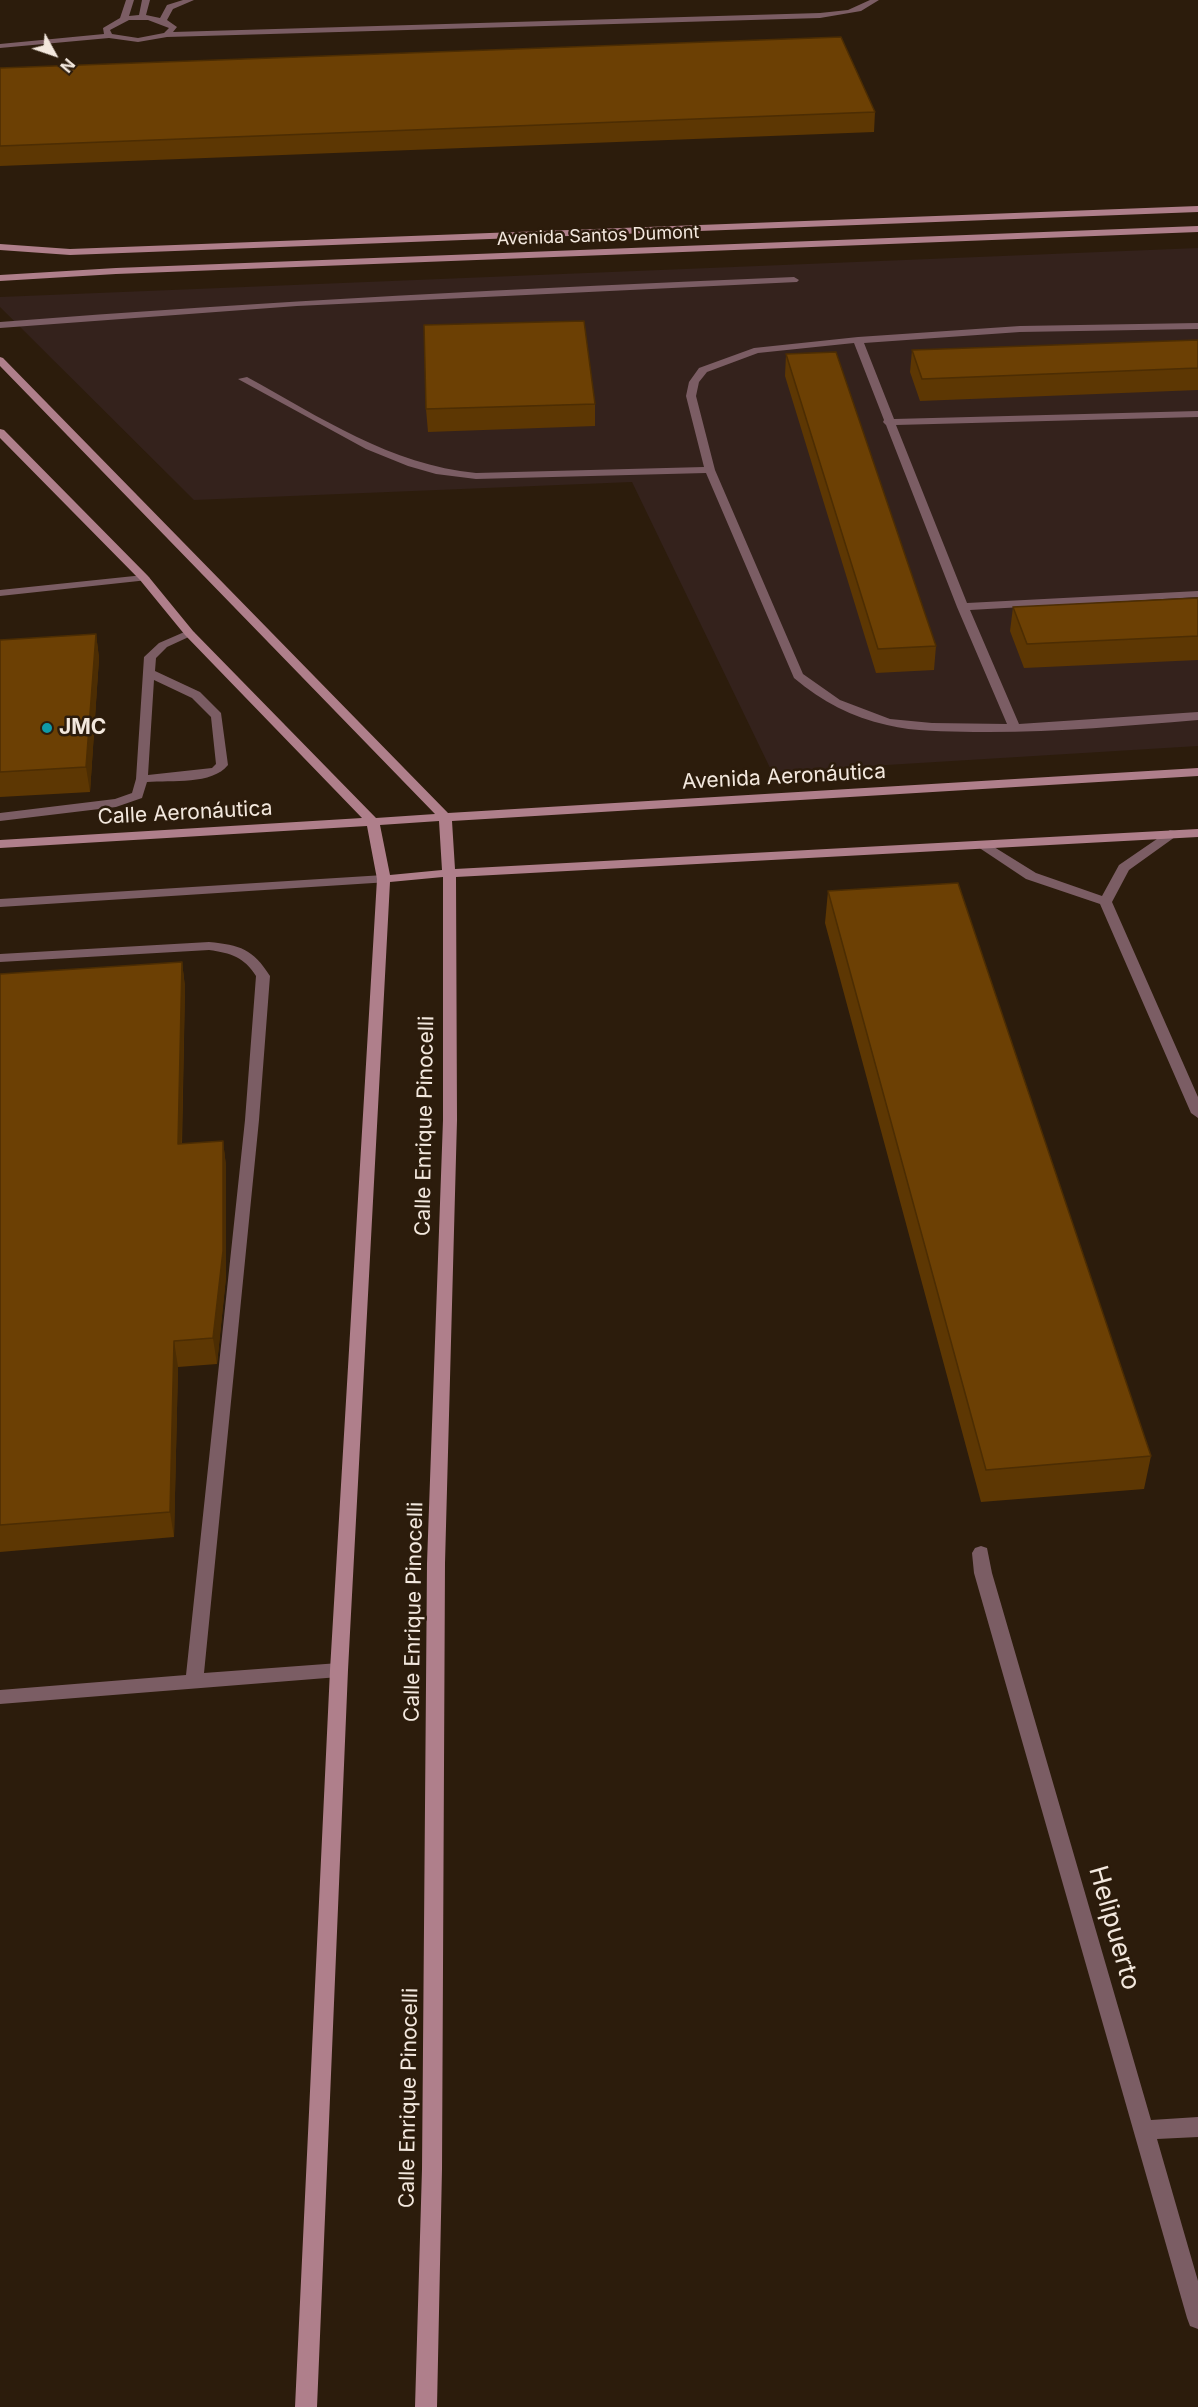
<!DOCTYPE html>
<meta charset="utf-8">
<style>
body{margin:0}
#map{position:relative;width:1198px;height:2407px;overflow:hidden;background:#2c1c0c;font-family:Inter,sans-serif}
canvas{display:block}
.north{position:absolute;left:24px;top:24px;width:60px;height:60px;-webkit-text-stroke:4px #2c1c0c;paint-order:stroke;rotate:130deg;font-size:16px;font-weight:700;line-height:24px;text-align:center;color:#f3e8de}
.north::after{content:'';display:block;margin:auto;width:21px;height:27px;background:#f3e8de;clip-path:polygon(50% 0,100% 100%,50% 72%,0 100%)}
</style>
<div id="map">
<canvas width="1198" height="2407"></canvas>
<div class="north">N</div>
</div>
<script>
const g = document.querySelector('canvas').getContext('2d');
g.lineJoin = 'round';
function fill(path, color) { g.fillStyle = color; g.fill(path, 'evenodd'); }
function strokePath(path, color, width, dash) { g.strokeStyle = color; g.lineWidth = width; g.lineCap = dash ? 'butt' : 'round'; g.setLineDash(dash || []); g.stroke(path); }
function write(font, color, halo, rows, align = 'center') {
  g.font = font + ' Inter,sans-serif'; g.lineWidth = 5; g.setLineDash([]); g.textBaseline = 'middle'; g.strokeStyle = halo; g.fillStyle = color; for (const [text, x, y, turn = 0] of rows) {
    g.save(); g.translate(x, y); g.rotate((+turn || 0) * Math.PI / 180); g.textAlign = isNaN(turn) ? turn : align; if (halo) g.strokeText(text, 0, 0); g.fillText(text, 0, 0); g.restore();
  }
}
const commercial = new Path2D(`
 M1198,248V746L772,772L632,482L194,500L0,307V297Z`);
const service = new Path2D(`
 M126,0H134L129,16L139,15L142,0H150L146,15L160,18L167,5L183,0H194L173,9L167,20L177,27L173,32L820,13L848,10L870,0H879L861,11L820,18L167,37L138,42L109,38L0,48V44L104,34L103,28L120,18ZM129,20H148L169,28L164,33L138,38L112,34L110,30Z
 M794,277L799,280L797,282L297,306L0,328V322C264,301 529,288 794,277Z
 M1198,323V329L1020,332L864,343L894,419L1198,411V417L896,425L967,603L1198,591V597L970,610L1019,724L1198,712V720C1123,726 1049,733 974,732C945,731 915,732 887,725C852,717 822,702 794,678L706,473L476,479L436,474L408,466L366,449L238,379L247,377C320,417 391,465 476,473L704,467L686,396L689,382L699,368L754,348L858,337L1020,326ZM854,343L884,420L883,422L886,425L957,607L1007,724L932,723L890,719L840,700L803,674L715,470L696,396L699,382L707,372L758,353Z
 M144,575L150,578L148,580L0,596V590Z
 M189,630L195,633L193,635L167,647L156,658L155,671L200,692L221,713L228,765C212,785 172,780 147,782L142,798L116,807L0,821V813L115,799L132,793L136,779L144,657L159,643ZM154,680L192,698L211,717L216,764L212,768L148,775Z
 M1170,830L1175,831L1176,834L1175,837L1129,870L1112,902L1198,1097V1118L1191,1113L1100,904L1026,879L975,845L981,841L986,842L1036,873L1102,896L1119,865Z
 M384,875L391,879L389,882L0,907V899Z
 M209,942C240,945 253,949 270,976L259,1120L204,1673L339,1663L345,1665L348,1670L345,1675L339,1677L0,1704V1690L186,1675L245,1120L256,976C244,957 231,953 209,950L0,962V954Z`);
const minor = new Path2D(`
 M981,1546L987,1548L992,1573L1151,2120L1198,2117V2137L1157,2139L1198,2281V2329L1190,2326L1187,2318L974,1573L972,1553L975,1548Z`);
const secondary = new Path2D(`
 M1198,206V212L70,255L0,250V244L70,249Z
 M1198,226V232L116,274L0,281V275L116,268Z
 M0,357L3,358L448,813L1198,768V776L452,821L455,869L1198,829V837L456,877L457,1120L445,1563L442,2169L437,2407H415L422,2169L427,1563L443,1120V877L390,882L348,1670L317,2407H295L330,1670L377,879L367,826L0,848V840L362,818L185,635L140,580L0,438V429L4,430L148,576L193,631L376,818L435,814L0,366ZM439,821L442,870L390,875L380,825Z`);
const wall = new Path2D(`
 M0,68L875,112L874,132L0,166Z
 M1198,340V390L920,401L910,372L912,350Z
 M786,354L936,646L934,670L876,673L785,376Z
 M595,404V426L428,432L426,409Z
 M1198,598V660L1024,668L1010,631L1013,607Z
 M96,634L99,658L90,792L0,797V640Z
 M828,891L1151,1456L1144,1489L981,1502L825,923Z
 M182,962L185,987L182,1144L223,1141L226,1166V1277L217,1364L178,1367L174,1537L0,1552V974Z`);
const shadedWall = new Path2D(`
 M96,634L99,658L90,792L86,767Z
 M182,962L185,987L181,1169L178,1144Z
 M223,1141L226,1166V1277L217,1364L213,1338Z
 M174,1341L178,1367L174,1537L170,1512Z`);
const building = new Path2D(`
 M841,37L875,112L0,146V68Z
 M584,321L595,404L426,409L424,325Z
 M1198,340V368L922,379L912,350Z
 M836,352L936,646L878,649L786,354Z
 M1198,598V636L1027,644L1013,607Z
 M96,634L86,767L0,772V640Z
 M958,883L1151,1456L986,1470L828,891Z
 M182,962L178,1144L223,1141V1251L213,1338L174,1341L170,1512L0,1525V974Z`);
const markers = [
 [47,728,6,"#0f9aa8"]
];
const farStreetnames = [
 ["Avenida Santos Dumont",598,236,-2]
];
const poiNames = [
 ["JMC",59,728]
];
const streetNames = [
 ["Avenida Aeronáutica",784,777,-3],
 ["Calle Aeronáutica",185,813,-3],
 ["Calle Enrique Pinocelli",425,1126,-89],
 ["Calle Enrique Pinocelli",414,1612,-89],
 ["Calle Enrique Pinocelli",409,2098,-89]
];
const nearStreetnames = [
 ["Helipuerto",1114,1928,74]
];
fill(commercial, '#34221c');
fill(service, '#7b5d64');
fill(minor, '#7b5d64');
fill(secondary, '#af7f8b');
fill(wall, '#5d3703');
fill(shadedWall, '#4c2d03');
fill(building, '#6c4004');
strokePath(building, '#4c2d03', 1.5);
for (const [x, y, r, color] of markers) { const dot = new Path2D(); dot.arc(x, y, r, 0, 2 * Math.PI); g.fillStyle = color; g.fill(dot); strokePath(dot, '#2c1c0c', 2); }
write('18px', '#f3e8de', '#2c1c0c', farStreetnames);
write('bold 21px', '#f3e8de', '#2c1c0c', poiNames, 'left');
write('21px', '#f3e8de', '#2c1c0c', streetNames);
write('26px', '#f3e8de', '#2c1c0c', nearStreetnames);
</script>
